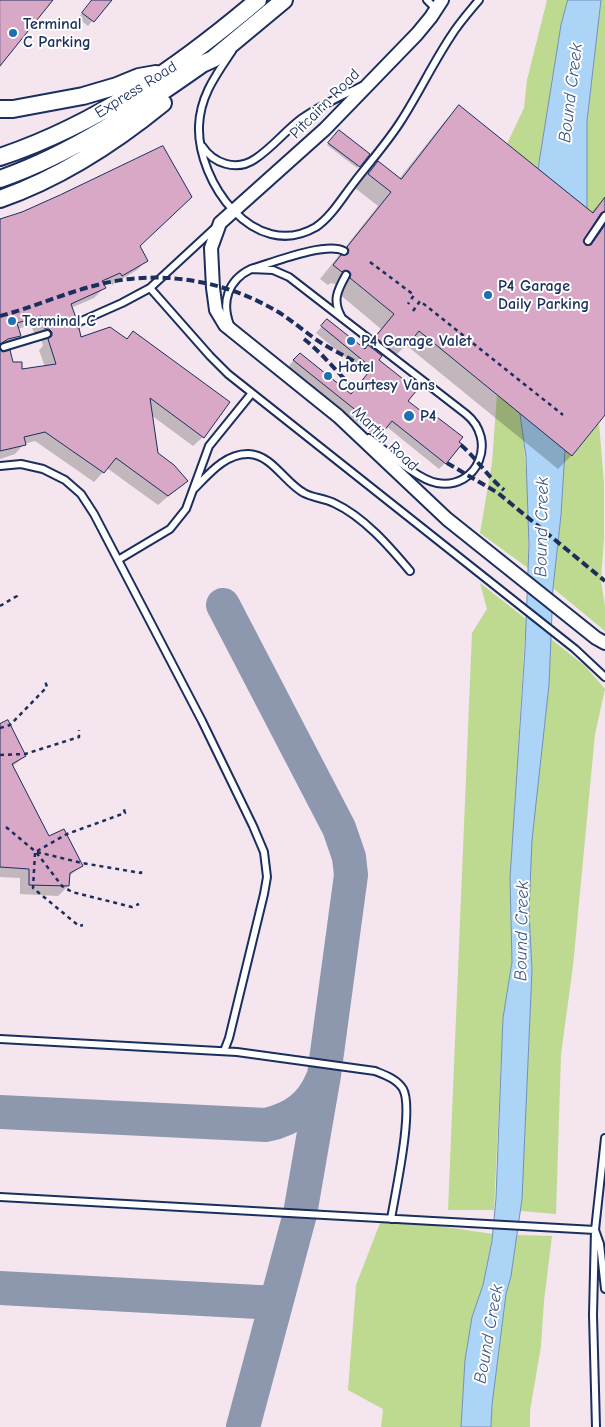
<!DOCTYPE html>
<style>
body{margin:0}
canvas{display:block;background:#fff}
</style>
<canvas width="605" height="1427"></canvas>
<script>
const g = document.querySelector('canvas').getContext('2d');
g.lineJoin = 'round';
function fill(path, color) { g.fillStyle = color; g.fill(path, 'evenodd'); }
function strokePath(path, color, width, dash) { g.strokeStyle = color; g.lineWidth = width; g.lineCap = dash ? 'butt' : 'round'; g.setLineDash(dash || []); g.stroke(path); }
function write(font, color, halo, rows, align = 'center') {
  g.font = font + ' "Comic Neue",sans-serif'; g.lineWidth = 4; g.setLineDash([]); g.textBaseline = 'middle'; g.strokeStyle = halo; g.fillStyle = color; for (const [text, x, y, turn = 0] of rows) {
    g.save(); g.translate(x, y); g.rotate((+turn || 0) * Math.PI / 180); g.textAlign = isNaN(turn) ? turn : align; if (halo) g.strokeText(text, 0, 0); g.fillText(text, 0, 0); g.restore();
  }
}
const built = new Path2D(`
 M0,0H605V1427H0Z`);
const green = new Path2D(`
 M547,0H568L561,25L538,169L507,144L524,108L527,80Z
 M601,0H605V197L593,213L587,209V121Z
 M497,394L520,412C527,464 530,516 528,568L480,533L492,463Z
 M599,423L604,484V538L601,580L605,607V631L553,588L561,515L565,450L573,456Z
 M480,583L526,619L510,878L512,962L503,1018L494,1210H448L472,633L487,609Z
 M551,639L585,666L605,689L595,734L573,966L561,1054L556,1214L521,1211L532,970L529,911L532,840L549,685Z
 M382,1218L493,1234L483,1285L472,1317L465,1360L461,1427H381L383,1409L348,1390L356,1285Z
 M517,1235L552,1236L544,1301L541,1346L530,1411V1427H491L492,1405L506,1294L511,1276Z`);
const water = new Path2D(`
 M568,0H601L587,121V209L538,169L561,25Z
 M520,412L565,450L561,515L553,588L549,685L532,840L529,911L532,970L522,1199L511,1276L506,1294L492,1405L491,1427H461L465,1360L472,1317L483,1285L492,1241L496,1198L503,1018L512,962L510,878L525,649L529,545L526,457Z`);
const shadow = new Path2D(`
 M93,0H110L88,26L78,18Z
 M459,107L591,213L605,197V413L572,455L558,469L406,345L393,358L382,353L377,360L406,401L445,463L439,469L387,427L376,437L288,367L294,360L351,395L367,375L316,333L327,321L363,350L381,329L337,292L338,289L335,284L331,283L328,285L320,279L378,206L355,188L364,176L378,162L399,179L445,121ZM592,224L596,228V234L587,246L582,243L583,238Z
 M337,133L368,155L357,168L327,145Z
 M0,220L138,246L146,261L137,270L112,285L110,281L103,285L104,288L94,298L71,308V323L81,338L125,340L133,333L203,437L193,446L151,415L157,454L186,481L158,505L107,468L94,482L35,441L24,444L15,454L0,459V351L20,370L45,367L39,350L43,346L42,342L39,338H36L31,325L17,329L19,336L9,345L0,348Z
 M0,726L25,756L12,767L49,838L82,866L68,877V886L58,896L20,894V878L0,877Z`);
const taxiway = new Path2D(`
 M223,605L339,828L349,857L351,875L324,1075L300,1214L243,1427
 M0,1112L266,1125C293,1119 311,1106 322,1080
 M0,1288L276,1303`);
const building = new Path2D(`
 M0,0H53L0,66Z
 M92,0H112L94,22L82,13Z
 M459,105L593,213L605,197V211L601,213L583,241L586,245H591L605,225V415L572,456L419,331L408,345L395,340L389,348L375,337L394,314L350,278L351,274L349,271L345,270L342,272L333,265L341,255L348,254L349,250L347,247L391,192L368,174L378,161L401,179Z
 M339,130L370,154L360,167L328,143Z
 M163,146L192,197L140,246L148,261L122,276L120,273L102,281L106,288L71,304L76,318L73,320L72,325L74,327L79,328L81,337L110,327L127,339L133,331L230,402L204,438L150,398L158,453L174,465L188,481L168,496L116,458L104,473L45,432L24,437L26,445L0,451V350L3,352L10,350L13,362H22V369L56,364L48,339L52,336V332L49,329H45L41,316L17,323L21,336L8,339L0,344V219L22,212L60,195Z
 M327,319L365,349L368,345L382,356L379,360L417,390L408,401L430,418L433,414L463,437L459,442L462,444L446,464L392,421L383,432L293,360L300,353L351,394L372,368L321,326Z
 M8,720L26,756L12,764L49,836L64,829L83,866L70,873L69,886L29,885V869L0,867V724Z`);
const path = new Path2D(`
 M370,262L414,295L408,304
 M413,311L420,301L563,415
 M0,606L17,596L16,592
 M0,728L10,725L47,687L45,681
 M0,755L25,754L79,737V730
 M6,827L36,852L62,886L72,892L132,907L139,904
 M37,851L67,834L125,813L123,806
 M37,852L82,863L141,873V869
 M35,853L33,888L79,926L83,925`);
const service = new Path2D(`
 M427,0L436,9
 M232,51C216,75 200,96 199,126C197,181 254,263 316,227C331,217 342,198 353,184C369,163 387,143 401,121C419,93 433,63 451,36C459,23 469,12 479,0
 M202,146C213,163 236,172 255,159C272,148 285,131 301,119C320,105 342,96 362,86
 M588,241L605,216
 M251,269L273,270L289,277L466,414C498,440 478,490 437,483C418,480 386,451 369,438
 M150,288L216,227
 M342,318C332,301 337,291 346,275
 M77,323L122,303L150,288L210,356L228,374L575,649L605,677
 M230,325C221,302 228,280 251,269C272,263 326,241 344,251
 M4,347L47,334
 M0,466L21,464L43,469L65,480L81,494L94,514L202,721L253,826L264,852L267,877L264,894L229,1038L224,1051
 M193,490C208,475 225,453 249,454C272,455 285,483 304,493C313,498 324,498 334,503C364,517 389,546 410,571
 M118,560L170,529L186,509L209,446L252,393
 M0,1039L237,1052L375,1071C385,1075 397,1079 403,1089C414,1109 395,1194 391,1219
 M0,1197L595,1230L600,1244L605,1289
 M596,1427L593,1315L595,1230L605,1138`);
const minor = new Path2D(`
 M442,0L431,17L417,34L325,129L220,223L211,248L213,288L216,310L225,325L338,416L447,519L596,638L605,643`);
const tertiary = new Path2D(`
 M0,109H13L83,96L117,86L139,77L156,74
 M0,157C98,124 180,66 258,0
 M0,179C74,153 138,109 202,64L213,59L284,0
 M0,199C60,178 114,143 163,103`);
const rail = new Path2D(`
 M0,316C34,307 67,292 101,284C163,269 227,281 280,313C292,321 303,330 314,338C332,351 352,358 369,371
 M304,339C322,353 338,373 355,390
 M461,445C477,459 488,477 504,490
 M447,463L498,493L605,581`);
const markers = [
 [13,33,5,"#1f6fb2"],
 [488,295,5,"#1f6fb2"],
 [12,321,5,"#1f6fb2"],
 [351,341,5,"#1f6fb2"],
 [328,376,5,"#1f6fb2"],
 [409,416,6,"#1f6fb2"]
];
const poiNames = [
 ["Terminal",23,24],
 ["C Parking",23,42],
 ["P4 Garage",498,286],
 ["Daily Parking",498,304],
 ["Terminal C",22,321],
 ["P4 Garage Valet",361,341],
 ["Hotel",338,367],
 ["Courtesy Vans",338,385],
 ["P4",420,416]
];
const streetNames = [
 ["Express Road",136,90,-32],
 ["Pitcairn Road",325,104,-45],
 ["Martin Road",385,439,44]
];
const waterNames = [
 ["Bound Creek",571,93,-83],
 ["Bound Creek",542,527,-89],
 ["Bound Creek",522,931,-89],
 ["Bound Creek",489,1334,-80]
];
fill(built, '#f4e5ee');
fill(green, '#bed990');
fill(water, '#abd4f6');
strokePath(water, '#7192b9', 1);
fill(shadow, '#0003');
strokePath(taxiway, '#8d97ae', 34);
fill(building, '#d9a8c6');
strokePath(building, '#1b2f5e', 1);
strokePath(service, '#1b2f5e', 10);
strokePath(minor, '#1b2f5e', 16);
strokePath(tertiary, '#1b2f5e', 20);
strokePath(path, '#1b2f5e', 2.5, [4, 4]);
strokePath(service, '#fff', 6);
strokePath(minor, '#fff', 12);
strokePath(tertiary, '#fff', 16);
strokePath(rail, '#1b2f5e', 4, [8, 4]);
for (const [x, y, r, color] of markers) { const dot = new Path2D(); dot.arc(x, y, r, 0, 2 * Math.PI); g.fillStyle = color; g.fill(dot); strokePath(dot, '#fff', 2); }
write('bold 16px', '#1b2f5e', '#fff', poiNames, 'left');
write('16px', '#1b2f5e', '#fff', streetNames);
write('italic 18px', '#3f5884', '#fff', waterNames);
</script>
